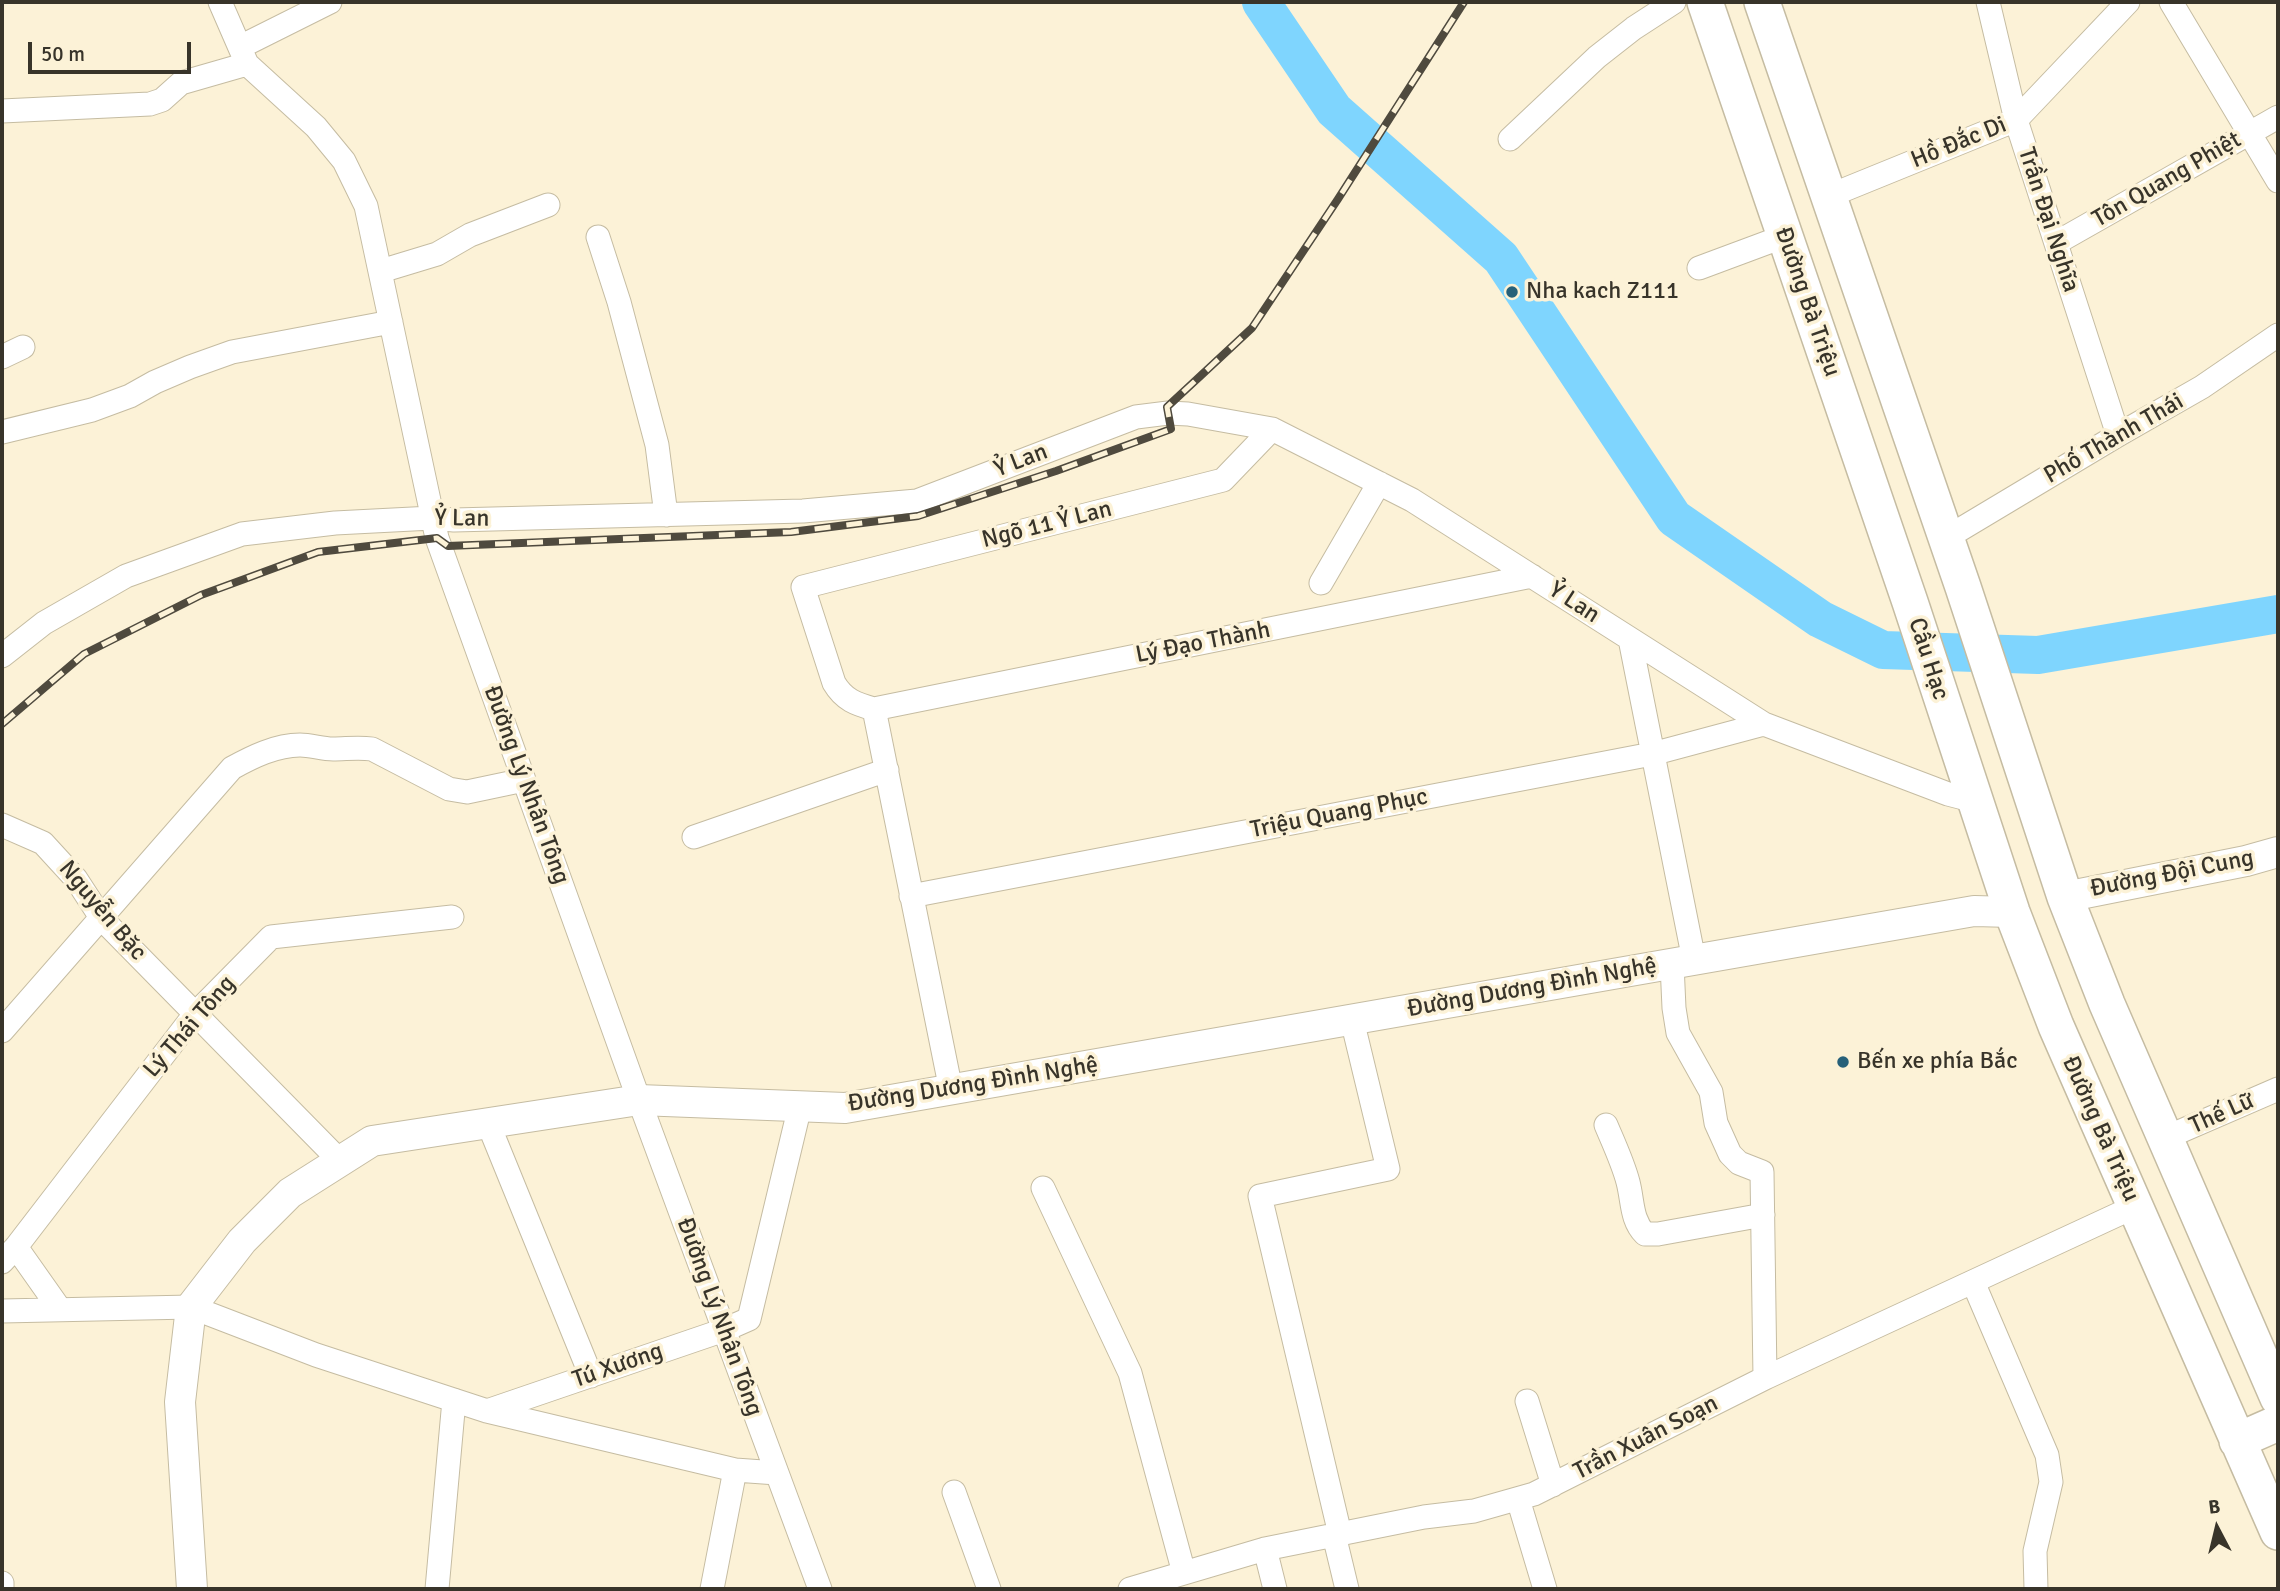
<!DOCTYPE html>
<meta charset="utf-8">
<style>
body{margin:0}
#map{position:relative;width:2280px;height:1591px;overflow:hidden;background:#fcf2d7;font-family:Signika,sans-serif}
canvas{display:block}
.frame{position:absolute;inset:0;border:4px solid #38342a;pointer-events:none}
.north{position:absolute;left:2182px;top:1493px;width:70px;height:70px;-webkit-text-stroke:5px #fcf2d7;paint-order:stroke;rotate:353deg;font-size:19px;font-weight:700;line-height:28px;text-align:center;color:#38342a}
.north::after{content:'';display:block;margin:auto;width:24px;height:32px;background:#38342a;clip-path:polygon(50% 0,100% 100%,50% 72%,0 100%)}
.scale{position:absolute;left:28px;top:42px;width:163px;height:32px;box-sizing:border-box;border:4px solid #38342a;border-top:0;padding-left:9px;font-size:21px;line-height:24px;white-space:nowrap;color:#38342a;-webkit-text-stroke:5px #fcf2d7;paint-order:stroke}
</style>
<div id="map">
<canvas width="2280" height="1591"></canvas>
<div class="frame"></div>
<div class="north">B</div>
<div class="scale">50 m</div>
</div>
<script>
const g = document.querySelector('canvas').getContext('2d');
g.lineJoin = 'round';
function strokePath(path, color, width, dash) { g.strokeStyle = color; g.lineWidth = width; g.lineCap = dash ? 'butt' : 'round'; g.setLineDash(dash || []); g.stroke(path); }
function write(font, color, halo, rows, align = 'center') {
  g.font = font + ' Signika,sans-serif'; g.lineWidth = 7; g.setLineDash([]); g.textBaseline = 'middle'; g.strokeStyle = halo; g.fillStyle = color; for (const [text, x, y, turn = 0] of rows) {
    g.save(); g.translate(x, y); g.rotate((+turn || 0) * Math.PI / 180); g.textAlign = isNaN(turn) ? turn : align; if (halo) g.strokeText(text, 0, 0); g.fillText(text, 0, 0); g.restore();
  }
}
const river = new Path2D(`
 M1261,2L1334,110L1501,258L1674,518L1820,619L1883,650L2038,655L2278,614`);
const minor = new Path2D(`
 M220,2L247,64L316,127L344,161L366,206L437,538L639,1100L820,1589
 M1988,2L2016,120L2118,435
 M2171,2L2278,181
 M240,47L330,2
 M2,111L150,104L162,100L181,83L247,64
 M1510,139L1597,57L1634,28L1674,2
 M1829,196L2016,120L2128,2
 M598,237L619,302L657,445L666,515
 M2056,243L2278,117
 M1699,268L1785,236
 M381,271L437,254L470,235L548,205
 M2,357L23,347
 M1272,429L1223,480L803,587L834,683C844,700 856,704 874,709L1532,576
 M2,432L92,410L130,396L155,382L190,367L232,352L391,322
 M1946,538L2118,435L2202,387L2278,335
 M1321,583L1379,483
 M1630,639L1694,960
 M2,656L44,623L126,576L242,534L335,523L432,518L454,520L803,511L917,501L1136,417L1168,413L1188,414L1272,429L1412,500L1764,724L1948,794L1975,801
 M874,709L951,1090
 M2,825L43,843L76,879L102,919L340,1161
 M694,837L887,770
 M911,896L1652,754L1764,724
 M1672,964L1674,1008L1678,1033L1711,1092L1716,1123L1730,1154L1739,1163L1762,1172L1765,1378
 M2,1031L232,768C252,757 276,745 300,745C311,745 322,749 333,749C346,749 358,747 372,749L449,789L467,792L524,780
 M488,1123L591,1376
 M1606,1125C1614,1144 1623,1163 1628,1182C1633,1201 1631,1220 1645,1234H1658L1763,1215
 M2165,1138L2278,1089
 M1043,1188L1130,1373L1184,1573
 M16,1247L59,1308
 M2,1262L16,1247L195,1014L271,937L452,917
 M1973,1282L2047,1455L2051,1482L2035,1551L2036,1589
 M2,1311L191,1307L316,1355L487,1411L735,1470L777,1473
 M1527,1401L1553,1485
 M487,1411L724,1330L749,1319L800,1106
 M954,1492L989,1589
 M1518,1499L1545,1589
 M1340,1534L1260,1196L1388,1169L1352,1020
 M1334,1535L1347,1589
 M1265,1549L1275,1589
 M2,1583V1589
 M437,1589L454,1400
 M712,1589L735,1470
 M1130,1589L1265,1549L1424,1517L1474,1511L1534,1494L1765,1378L2134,1207`);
const major = new Path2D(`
 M2065,897L2246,861L2278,852
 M192,1589L180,1402L191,1307L242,1241L290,1193L372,1141L639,1100L845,1108L1974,911L2012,912`);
const highway = new Path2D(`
 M1705,2L1910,602L2012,912L2056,1026L2278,1532
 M1762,2L1963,587L2065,897L2107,1004L2278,1398
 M2237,1441L2278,1423`);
const rail = new Path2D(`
 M2,724L84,654L201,595L318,552L437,538L448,546L791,532L918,516L1056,471L1171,429L1167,407L1252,328L1338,199L1464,2`);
const markers = [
 [1512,292,7,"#266079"],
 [1843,1062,7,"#266079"]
];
const streetNames = [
 ["Hồ Đắc Di",1959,143,-22],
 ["Tôn Quang Phiệt",2167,180,-30],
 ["Trần Đại Nghĩa",2048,220,72],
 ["Đường Bà Triệu",1807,302,71],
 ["Phố Thành Thái",2114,439,-30],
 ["Ỷ Lan",1021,461,-21],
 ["Ỷ Lan",462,519,1],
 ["Ngõ 11 Ỷ Lan",1047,525,-14],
 ["Ỷ Lan",1574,603,33],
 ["Lý Đạo Thành",1203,643,-11],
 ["Cầu Hạc",1928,659,72],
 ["Đường Lý Nhân Tông",526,785,70],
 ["Triệu Quang Phục",1339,814,-11],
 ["Đường Đội Cung",2172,874,-11],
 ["Nguyễn Bặc",102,911,50],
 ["Đường Dương Đình Nghệ",1532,988,-10],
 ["Lý Thái Tông",190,1027,-49],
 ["Đường Dương Đình Nghệ",973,1085,-9],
 ["Thế Lữ",2222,1114,-24],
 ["Đường Bà Triệu",2100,1129,66],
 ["Đường Lý Nhân Tông",719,1317,70],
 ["Tú Xương",618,1366,-19],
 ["Trần Xuân Soạn",1646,1438,-27]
];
const poiNames = [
 ["Nha kach Z111",1526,292],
 ["Bến xe phía Bắc",1857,1062]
];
strokePath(river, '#7fd5fe', 38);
strokePath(minor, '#c5bca2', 25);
strokePath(major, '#c5bca2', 32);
strokePath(highway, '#c5bca2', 38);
strokePath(minor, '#fff', 23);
strokePath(major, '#fff', 30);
strokePath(highway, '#fff', 35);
strokePath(rail, '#4f4a3e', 8);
strokePath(rail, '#fcf2d7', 5, [16]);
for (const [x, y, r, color] of markers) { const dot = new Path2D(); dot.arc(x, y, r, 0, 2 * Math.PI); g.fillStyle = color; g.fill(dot); strokePath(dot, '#fcf2d7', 2.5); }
write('24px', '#38342a', '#fcf2d7', streetNames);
write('24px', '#38342a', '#fcf2d7', poiNames, 'left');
</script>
